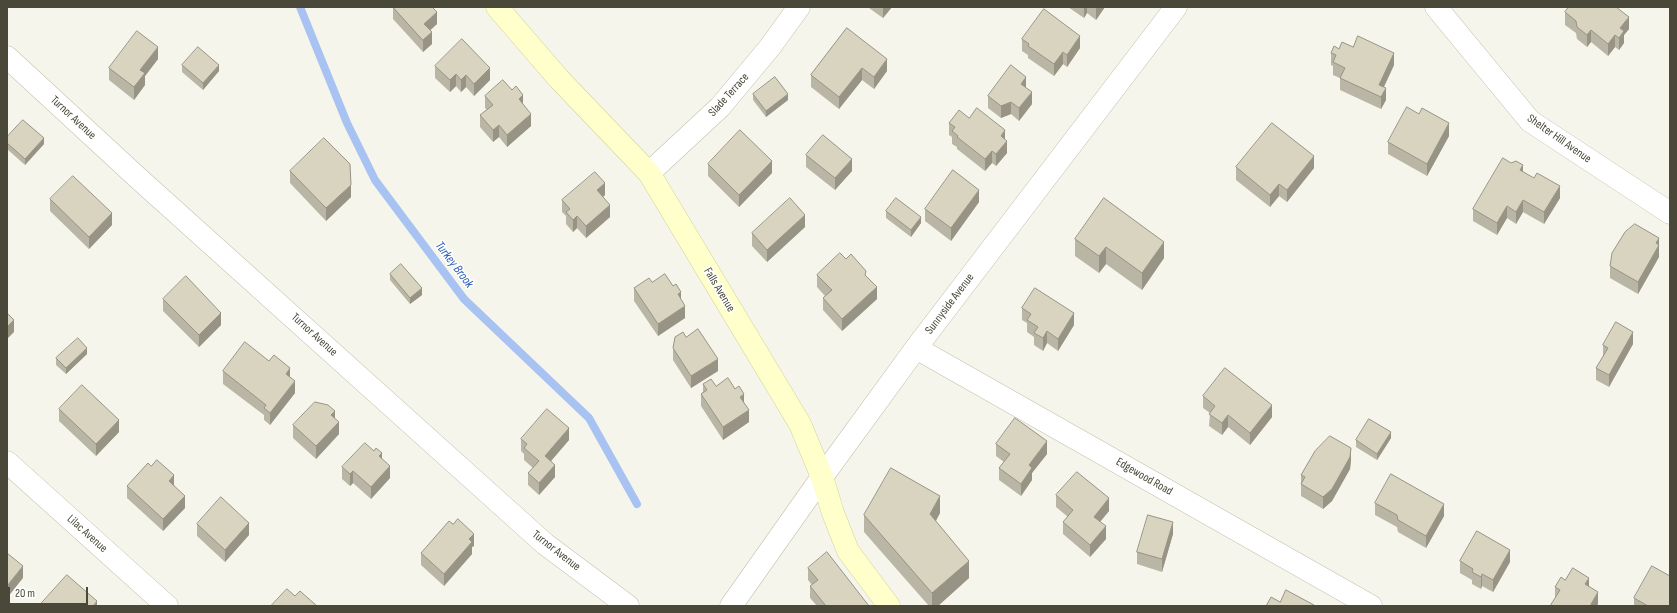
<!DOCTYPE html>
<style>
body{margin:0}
#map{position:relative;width:1677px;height:613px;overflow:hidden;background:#f6f5eb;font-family:"Sofia Sans Condensed",sans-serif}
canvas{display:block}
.frame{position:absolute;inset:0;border:8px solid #4a4839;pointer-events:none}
.scale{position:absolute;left:8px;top:587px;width:80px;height:18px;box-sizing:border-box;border:2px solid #4a4839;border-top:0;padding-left:5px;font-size:12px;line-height:14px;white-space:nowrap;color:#4a4839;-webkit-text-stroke:3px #fff;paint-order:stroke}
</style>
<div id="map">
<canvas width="1677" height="613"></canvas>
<div class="frame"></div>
<div class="scale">20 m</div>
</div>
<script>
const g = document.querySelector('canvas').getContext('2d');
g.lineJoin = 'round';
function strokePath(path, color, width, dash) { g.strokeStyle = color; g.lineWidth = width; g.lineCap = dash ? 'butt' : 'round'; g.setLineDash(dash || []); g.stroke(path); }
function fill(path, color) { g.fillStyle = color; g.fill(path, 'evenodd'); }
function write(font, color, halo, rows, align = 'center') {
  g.font = font + ' "Sofia Sans Condensed",sans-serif'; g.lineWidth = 3; g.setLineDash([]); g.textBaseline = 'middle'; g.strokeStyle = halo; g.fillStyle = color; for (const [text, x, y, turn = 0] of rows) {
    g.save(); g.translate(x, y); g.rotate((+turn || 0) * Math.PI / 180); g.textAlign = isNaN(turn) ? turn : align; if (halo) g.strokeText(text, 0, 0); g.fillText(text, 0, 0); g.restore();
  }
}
const stream = new Path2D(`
 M300,7L347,123L375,180L464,299L589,418L637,504`);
const minor = new Path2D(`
 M1436,7L1530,121L1670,213
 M7,57L138,178L545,544L628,606
 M649,173L720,107L770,47L799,7
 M916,348L1371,606
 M7,462L167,606`);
const tertiary = new Path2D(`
 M731,606L822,477L916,348L1176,7`);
const secondary = new Path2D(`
 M497,7L559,79L649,173L800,424L822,477L833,513L848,551L889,606`);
const wall = new Path2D(`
 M393,7L437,24L430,30L432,44L423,52L393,19Z
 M868,7H892L883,18L869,8Z
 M1068,7H1105L1096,20L1087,13L1084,18Z
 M1565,12L1629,29L1624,35V43L1619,50L1615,47L1608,56L1591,42L1587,47L1577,39L1576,33L1565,25Z
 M847,28L887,71L874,89L862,80L839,109L811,87V75Z
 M1022,39L1080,48L1067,67L1063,64L1054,76L1028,58V55L1022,51Z
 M1353,47L1394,65L1384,87L1386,100L1381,109L1340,90V78L1333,75V66L1331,65V53L1339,49Z
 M158,59L145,76V85L134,100L109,80V68Z
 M182,65L219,71L203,90L182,72Z
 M435,66L490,80L474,96L466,87L461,92L456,86L450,92L435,78Z
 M1026,88L1032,104L1019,121L1011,114L1001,118L988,108V96Z
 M753,94L788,100L766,117L753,100Z
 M485,96L523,105L531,126L507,147L499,137L493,142L480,127V115L487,110L485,108Z
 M969,118L1005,140L1007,153L996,166L992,163L985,171L957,149V147L952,144V137L949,135V123Z
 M1449,136L1427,176L1388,154V142Z
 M7,137L44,144L25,165L7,149Z
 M806,155L852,171L835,190L806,167Z
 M708,164L772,173L739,207L708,176Z
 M1236,167L1314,168L1287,202L1279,196L1270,207L1236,180Z
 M290,171L351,197L326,221L290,183Z
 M1523,172L1560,198L1544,224L1523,212L1516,224L1507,218L1497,235L1473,221V209Z
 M605,195L603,197L610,217L586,238L577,228L573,232L566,224V216L562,212V200Z
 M50,199L112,225L89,249L50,211Z
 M979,202L951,241L925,221V209Z
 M886,211L921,223L911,237L886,218Z
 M805,227L767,262L752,246V233Z
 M1659,238V257L1638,294L1610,278V266Z
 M1075,239L1164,258L1142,290L1106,264L1099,273L1075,256Z
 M846,259L866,276L877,299L842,331L823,310V298L825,296L817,287V275Z
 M390,274L422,295L410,304L390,280Z
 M652,282L681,300L685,318L658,336L634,301V288Z
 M163,299L221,325L199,347L163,311Z
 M1022,308L1074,325L1058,351L1047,343L1043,351L1034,345V337L1027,332V323L1022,320Z
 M1633,344L1609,387L1596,380V368L1603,356V345Z
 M673,348L718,371L691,388L673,360Z
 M87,354L66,374L56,365V358Z
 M223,371L290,378L295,393L270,425L264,420V415L223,384Z
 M703,384L744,404L749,422L723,440L701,406V394L703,392Z
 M1203,396L1272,417L1250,445L1228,427L1222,435L1209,426L1210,413L1203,408Z
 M59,409L119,432L96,456L59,421Z
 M335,418L339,434L316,459L293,438V425Z
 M1391,438L1377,460L1356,447V440Z
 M521,439L569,440L551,461L555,477L539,495L528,485V473L533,468L524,460V454L521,451Z
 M996,444L1047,454L1032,473V480L1021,496L999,480V468L1004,462L996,456Z
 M382,458L390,478L371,499L353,483L350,486L342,479V467Z
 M1351,460L1350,469L1332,501L1323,509L1301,496V475Z
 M174,485L185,508L163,531L127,498V486Z
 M1056,495L1109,511L1100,522L1106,539L1090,557L1063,534V522L1068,517L1056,507Z
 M1375,503L1444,516L1426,548L1398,532L1397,527L1375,515Z
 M940,513L936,521L969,578L938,606H929L864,532V515Z
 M197,524L249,535L225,562L197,536Z
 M1173,534L1162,572L1137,564V552Z
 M474,546L472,547V554L444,586L421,565V553Z
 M1460,561L1510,562L1493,592L1482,586L1481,589L1472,584V580L1460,573Z
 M808,568L869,606H817L810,598V586L812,585L808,580Z
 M1565,580L1589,586L1598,604L1555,598V587Z
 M1634,598L1670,606H1634Z`);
const shadedWall = new Path2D(`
 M883,7H892L883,18Z
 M1084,7H1087V13L1084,18Z
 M1096,7H1105L1096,20Z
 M437,12V24L424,36V24Z
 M1629,17V29L1624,35V43L1619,50V38L1620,28Z
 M1591,30V42L1587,47V35Z
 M432,32V44L423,52V40Z
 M1615,35V47L1608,56V44Z
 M1080,36V48L1067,67V55Z
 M158,47V59L145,76V85L134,100V87L140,70Z
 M1063,52V64L1054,76V64Z
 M1394,53V65L1379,97V85Z
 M887,59V71L874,89V77Z
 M219,65V71L203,90V83Z
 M490,68V80L474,96V84Z
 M862,68V80L839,109V97Z
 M456,74V86L450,92V80Z
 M466,75V87L461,92V80Z
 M1026,77V89L1021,84Z
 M1386,88V100L1381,109V97Z
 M1032,92V104L1019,121V108Z
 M788,94V100L766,117V111Z
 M523,95V107L519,99Z
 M1011,102V114L1001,118V106Z
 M531,114V126L507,147V135Z
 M1449,123V136L1427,176V164Z
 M499,125V137L493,142V130Z
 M1005,130V142L1001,136Z
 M44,138V144L25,165V159Z
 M1007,141V153L996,166V154Z
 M992,151V163L985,171V159Z
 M1314,156V168L1287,202V190Z
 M852,159V171L835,190V178Z
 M772,161V173L739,207V195Z
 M1523,165V177L1520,170Z
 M605,183V195L597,202V190Z
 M1279,184V196L1270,207V195Z
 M351,185V197L326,221V208Z
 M1560,186V198L1544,224V212Z
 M979,190V202L951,241V228Z
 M1523,200V212L1516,224V212Z
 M610,205V217L586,238V226Z
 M1507,206V218L1497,235V223Z
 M112,213V225L89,249V237Z
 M805,215V227L767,262V250Z
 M577,216V228L573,232V220Z
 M921,217V223L911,237V230Z
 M1659,238V257L1638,294V282Z
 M1164,242V258L1142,290V273Z
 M1106,247V264L1099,273V256Z
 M877,287V299L842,331V319Z
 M422,288V295L410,304V298Z
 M681,292V304L678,294Z
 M685,306V318L658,336V324Z
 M221,313V325L199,347V335Z
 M1074,313V325L1058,351V339Z
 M14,320V332L7,339V327Z
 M1047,331V343L1043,351V338Z
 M1633,332V344L1609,387V375Z
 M87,348V354L66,374V368Z
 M718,359V371L691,388V376Z
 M290,368V380L286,374Z
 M295,381V393L270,425V413Z
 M744,394V406L740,397Z
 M1272,405V417L1250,445V433Z
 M749,410V422L723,440V427Z
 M335,411V423L331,415Z
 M1228,415V427L1222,435V423Z
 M119,420V432L96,456V444Z
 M339,422V434L316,459V446Z
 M569,428V440L545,468V456Z
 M1391,432V438L1377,460V454Z
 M1047,441V454L1032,473V480L1021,496V484L1029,465Z
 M1351,448V460L1350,469L1332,501L1323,509V497Z
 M382,453V465L379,456Z
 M555,465V477L539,495V483Z
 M390,466V478L371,499V487Z
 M353,471V483L350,486V474Z
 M174,475V487L169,481Z
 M185,496V508L163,531V519Z
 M940,496V513L930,531V514Z
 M1109,498V511L1094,529V517Z
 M1444,504V516L1426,548V536Z
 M1173,522V534L1162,572V559Z
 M249,523V535L225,562V550Z
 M1106,526V539L1090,557V545Z
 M474,534V546L472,547V554L444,586V574L469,539Z
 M1510,550V562L1493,592V580Z
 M969,561V578L938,606H932V593Z
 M23,566V578L7,598V586Z
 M1482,574V586L1481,589V577Z
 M1589,578V590L1585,584Z
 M1598,592V604L1597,606H1590Z
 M97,601V606H93Z`);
const building = new Path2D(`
 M393,7H432L437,12L424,24L432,32L423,40Z
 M1569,7H1616L1629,17L1620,28L1624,31L1619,38L1615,35L1608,44L1591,30L1587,35L1577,27L1576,21L1565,12Z
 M1044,9L1080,36L1067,55L1063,52L1054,64L1028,46L1029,44L1022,39Z
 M847,28L887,59L874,77L862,68L839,97L811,75Z
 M137,31L158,47L140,70L145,73L134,87L109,68Z
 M1358,36L1394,53L1379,85L1386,88L1381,97L1340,78L1345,68L1333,62L1336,55L1331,53L1334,46L1339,49L1342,42L1353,47Z
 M462,39L490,68L474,84L466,75L461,80L456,74L450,80L435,66Z
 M198,47L219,65L203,83L182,65Z
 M1011,65L1026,77L1021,84L1032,92L1019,108L1011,102L1001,106L988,96Z
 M775,77L788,94L766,111L753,94Z
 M503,80L512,90L516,86L523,95L519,99L531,114L507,135L499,125L493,130L480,115L493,105L485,96Z
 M1407,107L1419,114L1422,108L1449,123L1427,164L1388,142Z
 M977,108L1005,130L1001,136L1007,141L996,154L992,151L985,159L957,137L958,136L952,131L955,127L949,123L959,110L969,118Z
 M23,120L44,138L25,159L7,143V137Z
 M1272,123L1314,156L1287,190L1279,184L1270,195L1236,167Z
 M740,130L772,161L739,195L708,164Z
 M823,135L852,159L835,178L806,155Z
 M324,138L350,164L351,185L326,208L290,171Z
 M1503,158L1511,163L1516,161L1523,165L1520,170L1534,178L1537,173L1560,186L1544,212L1523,200L1516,212L1507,206L1497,223L1473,209Z
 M953,170L979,190L951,228L925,209Z
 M595,172L605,183L597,190L610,205L586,226L577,216L573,220L566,212L570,209L562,200Z
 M73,176L112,213L89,237L50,199Z
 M790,198L805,215L767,250L752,233Z
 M896,198L921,217L911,230L886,211Z
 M1104,198L1164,242L1142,273L1106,247L1099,256L1075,239Z
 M1635,224L1659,238L1656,243L1659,245L1638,282L1610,266L1612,253L1625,232Z
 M840,253L846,259L851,254L866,271L865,275L877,287L842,319L823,298L832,290L817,275Z
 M401,264L422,288L410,298L390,274Z
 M665,274L673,286L676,284L681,292L678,294L685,306L658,324L634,288L649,278L652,282Z
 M186,276L221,313L199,335L163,299Z
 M1035,288L1074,313L1058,339L1047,331L1043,338L1034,333L1038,327L1027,320L1031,314L1022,308Z
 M7,313L14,320L7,327Z
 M1616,322L1633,332L1609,375L1596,368L1608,348L1603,345Z
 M698,329L718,359L691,376L673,348L675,337L683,332L686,337Z
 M78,338L87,348L66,368L56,358Z
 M245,342L269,361L274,355L290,368L286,374L295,381L270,413L264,408L266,405L223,371Z
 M1225,368L1272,405L1250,433L1228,415L1222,423L1209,414L1215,406L1203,396Z
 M728,378L735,389L739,386L744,394L740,397L749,410L723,427L701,394L707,390L703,384L711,379L716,386Z
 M82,385L119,420L96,444L59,409Z
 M315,402L328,405L335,411L331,415L339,422L316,446L293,425Z
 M547,409L569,428L545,456L555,465L539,483L528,473L539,461L524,448L527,444L521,439Z
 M1015,418L1047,441L1029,465L1032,468L1021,484L999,468L1010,454L996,444Z
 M1369,419L1391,432L1377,454L1356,440Z
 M1330,436L1351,448L1350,457L1332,489L1323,497L1301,484L1305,477L1301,475L1315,451Z
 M365,443L374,451L376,448L382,453L379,456L390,466L371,487L353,471L350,474L342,467Z
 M157,460L174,475L169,481L185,496L163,519L127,486L148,463L151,466Z
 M891,468L940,496L930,514L969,561L932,593L864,515Z
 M1077,472L1109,498L1094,517L1106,526L1090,545L1063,522L1073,510L1056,495Z
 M1391,474L1444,504L1426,536L1398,520L1397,515L1375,503Z
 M221,497L249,523L225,550L197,524Z
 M1148,515L1173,522L1162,559L1137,552Z
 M458,519L474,534L469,539L472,542L444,574L421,553L449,521L453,524Z
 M1477,531L1510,550L1493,580L1482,574L1481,577L1472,572L1473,569L1460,561Z
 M827,552L869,606H826L810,586L818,580L808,568Z
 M7,553L23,566L7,586Z
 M1652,566L1670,576V606H1648L1634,598Z
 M1573,568L1589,578L1585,584L1598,592L1590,606H1550L1560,590L1555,587L1561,577L1565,580Z
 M67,575L97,601L93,606H41L40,605Z
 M287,589L295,596L300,591L317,606H271Z
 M1286,590L1314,605L1313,606H1266L1271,597L1280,602Z`);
const streetNames = [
 ["Slade Terrace",729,95,-48],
 ["Turnor Avenue",73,118,43],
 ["Shelter Hill Avenue",1559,139,35],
 ["Falls Avenue",719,290,59],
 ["Sunnyside Avenue",950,304,-53],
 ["Turnor Avenue",314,335,42],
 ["Edgewood Road",1144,477,30],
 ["Lilac Avenue",87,534,42],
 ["Turnor Avenue",556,551,38]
];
const waterNames = [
 ["Turkey Brook",454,265,53]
];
strokePath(stream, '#a8c2f2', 8);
strokePath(minor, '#c2c0ad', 23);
strokePath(tertiary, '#c2c0ad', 23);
strokePath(secondary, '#d3d298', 23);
strokePath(minor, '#fff', 22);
strokePath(tertiary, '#fff', 22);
strokePath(secondary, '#ffc', 22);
fill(wall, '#bab6a5');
fill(shadedWall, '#979486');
fill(building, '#d8d4c0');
strokePath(building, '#979486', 1);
write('12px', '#4a4839', '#fff', streetNames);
write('italic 13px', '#2f5db9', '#fff', waterNames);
</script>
